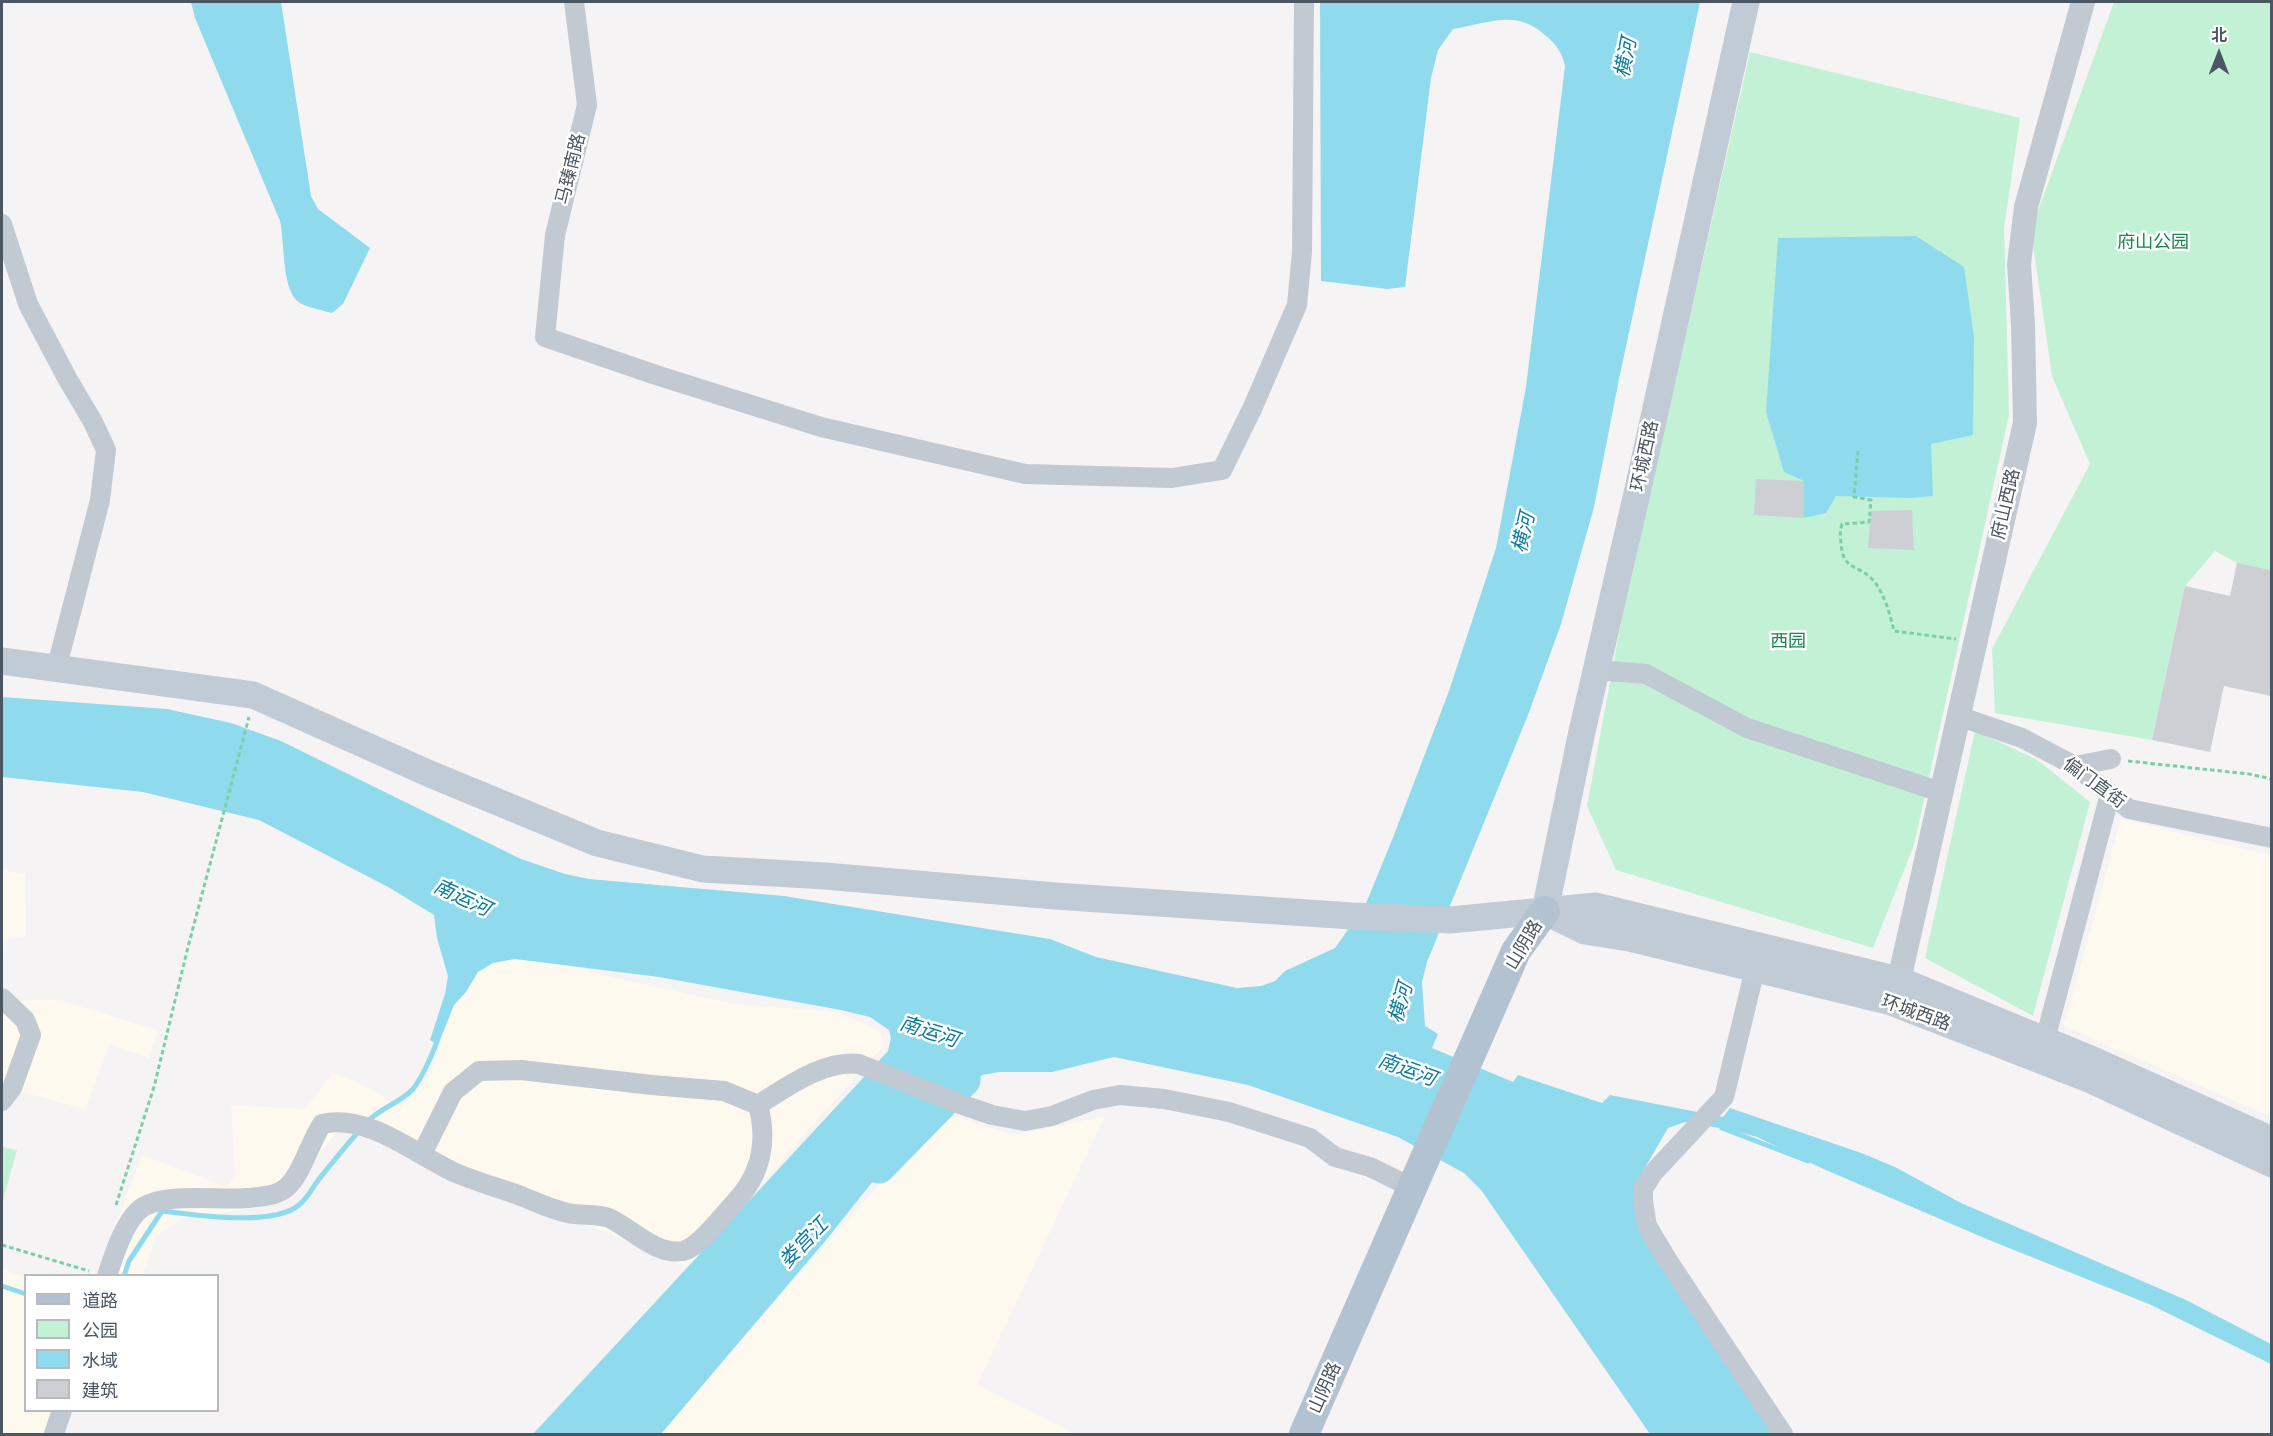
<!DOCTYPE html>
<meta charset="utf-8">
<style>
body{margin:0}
#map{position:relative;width:2273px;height:1436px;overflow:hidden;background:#f5f3f3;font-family:Raleway,"Noto Sans SC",sans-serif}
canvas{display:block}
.frame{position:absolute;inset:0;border:3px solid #4a5661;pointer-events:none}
.legend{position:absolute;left:24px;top:1274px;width:195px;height:138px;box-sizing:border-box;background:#fff;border:2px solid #b7bbc0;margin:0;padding:8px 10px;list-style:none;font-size:18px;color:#4a5661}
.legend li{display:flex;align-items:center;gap:12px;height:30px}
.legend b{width:30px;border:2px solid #b7bbc0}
.north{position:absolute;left:2189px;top:24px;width:60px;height:60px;-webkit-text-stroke:4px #fff;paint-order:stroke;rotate:0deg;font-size:16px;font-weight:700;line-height:24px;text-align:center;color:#4a5661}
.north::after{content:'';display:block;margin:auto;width:21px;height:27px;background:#4a5661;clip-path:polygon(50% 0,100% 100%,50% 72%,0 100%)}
</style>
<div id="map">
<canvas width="2273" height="1436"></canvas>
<div class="frame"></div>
<ul class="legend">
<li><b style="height:8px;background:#b3c2d1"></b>道路</li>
<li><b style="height:16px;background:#c3f1d5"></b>公园</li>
<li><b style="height:16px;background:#90daee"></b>水域</li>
<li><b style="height:16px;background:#cdcfd5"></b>建筑</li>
</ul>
<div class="north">北</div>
</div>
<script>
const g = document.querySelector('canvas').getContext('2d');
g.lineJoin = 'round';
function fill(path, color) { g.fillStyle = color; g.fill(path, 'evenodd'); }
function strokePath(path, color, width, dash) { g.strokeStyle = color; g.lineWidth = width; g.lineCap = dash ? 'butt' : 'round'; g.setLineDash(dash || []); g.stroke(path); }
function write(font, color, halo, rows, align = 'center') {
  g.font = font + ' Raleway,"Noto Sans SC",sans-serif'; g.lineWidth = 5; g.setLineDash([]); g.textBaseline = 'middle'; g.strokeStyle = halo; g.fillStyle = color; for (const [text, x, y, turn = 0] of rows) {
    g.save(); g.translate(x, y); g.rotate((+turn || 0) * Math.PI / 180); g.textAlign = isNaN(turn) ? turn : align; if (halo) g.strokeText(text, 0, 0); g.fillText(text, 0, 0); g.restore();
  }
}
const commercial = new Path2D(`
 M2121,819L2271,856V1117L2064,1026Z
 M2,870L25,874L26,937L6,939L2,966Z
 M480,958L559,962L607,976L734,1004L838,1012L880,1031L884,1045L687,1267L606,1232L528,1209L377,1139L338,1130L317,1158L298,1192L266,1206L183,1218L155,1237L143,1275L96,1276L142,1155L227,1187L235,1175L231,1105L305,1109L333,1073L360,1083L400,1107L428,1080L458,991Z
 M2,983L17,1000H59L158,1030L149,1058L110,1044L85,1109L22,1092L5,1110H2Z
 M943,1113L1014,1135L1105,1116L977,1385L1076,1434H657Z
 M2,1269L25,1277L26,1410L53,1411L45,1434H2Z`);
const green = new Path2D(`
 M2114,2H2271V570L2237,563L2215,551L2185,586L2152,740L1995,713L1992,649L2090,464L2052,376L2031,230Z
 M1750,52L2020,118L2004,228L2009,415L1914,845L1873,948L1616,870L1587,806L1621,623Z
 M1975,731L2036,759L2090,802L2033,1016L1925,958Z
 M2,1147L17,1150L2,1204Z`);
const water = new Path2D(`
 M191,2H281L311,196L318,209L370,248L343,304L332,313C322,310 309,308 300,303C281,292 285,241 280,221L195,18Z
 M1320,2H1700L1619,379L1594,507L1561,624L1528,715L1427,962L1422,982L1425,1026L1438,1034L1432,1048L1513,1082L1518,1075L1602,1103L1610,1095L1723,1117L1730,1108L1864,1154L1897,1168L1961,1203L2186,1300L2271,1344V1364L2149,1304L1989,1240L1819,1167L1757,1137L1731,1130L1685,1122L1668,1128L1639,1178L1635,1196L1775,1434H1650L1481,1190L1464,1173L1398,1137L1248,1085L1114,1057L1052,1072H999L982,1075L939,1115L929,1111L826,1240L661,1434H533L888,1051L891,1038L889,1030L870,1017L841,1010L659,977L515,959L493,963L478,972L466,992L454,1005L438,1045L430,1040L445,994L448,976L437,938L434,915L390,888L259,820L143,792L2,777V697L167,709L231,723L281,741L521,859L565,874L589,879L784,896L1050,939L1096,957L1237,988L1261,986L1275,981L1285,971L1335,948L1365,906L1394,835L1449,691L1496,548L1526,387L1565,66C1562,52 1556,44 1545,35C1515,8 1487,24 1453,29L1438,50L1431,78L1405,287L1387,289L1321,281Z
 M1916,236L1964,267L1974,337L1973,435L1931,444L1933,496L1911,498L1836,496L1826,513L1804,518V481L1784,472L1766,412L1778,238Z`);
const stream = new Path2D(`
 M367,1122C380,1108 400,1103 413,1089C422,1078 434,1051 438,1038
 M1722,1128L1808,1161
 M124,1276L129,1261L162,1211C195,1215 273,1227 299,1205C307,1199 313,1187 319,1179C333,1162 346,1145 361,1129
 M2,1286L26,1294`);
const river = new Path2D(`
 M879,1167L964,1080`);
const building = new Path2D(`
 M1756,479L1804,481V518L1754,515Z
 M1912,510L1914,550L1868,548L1871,511Z
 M2237,563L2271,570V696L2224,686L2210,752L2152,740L2185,586L2230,596Z`);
const path = new Path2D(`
 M1858,451L1854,497L1871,500L1869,522L1842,524C1840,531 1840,536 1841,543C1843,571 1856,563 1872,579C1884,592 1890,614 1894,631L1956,639
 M2128,761L2249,774L2272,779
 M116,1205L154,1087L188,947L249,717
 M2,1245L89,1271`);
const minor = new Path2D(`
 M574,2L587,105L555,235L545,337L656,375L821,427L1025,474L1172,478L1222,470L1252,409L1297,305L1302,252L1304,2
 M2,224L28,304L67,378L93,422L106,450L100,500L56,670
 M1597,670L1646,674L1747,728L1941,792
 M1958,716L2022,738L2075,766L2129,809L2272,838
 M2075,766L2111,759
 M1755,969L1724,1097L1653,1173L1643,1189V1201L1647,1226L1668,1261L1783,1434
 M2,998L25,1020L31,1035L12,1088L2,1101
 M2045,1040L2110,794
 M422,1154L453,1092L479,1071L521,1070L652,1085L724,1091L758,1105C787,1087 823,1060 859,1064L960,1104L992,1115L1025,1121L1052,1116L1093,1100L1120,1095L1164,1099L1229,1112L1310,1138L1335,1157L1370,1167L1413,1188
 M107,1276C114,1255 123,1225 139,1210C161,1191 219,1201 247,1198C260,1197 276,1196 286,1188C302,1174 310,1142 322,1124C368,1113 416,1155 456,1173C477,1182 499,1188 521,1196C536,1202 552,1210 568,1213C581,1216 596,1213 609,1218C631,1228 656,1256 683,1251C700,1247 723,1215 736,1201C761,1174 768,1141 758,1105
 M54,1434L62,1410`);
const tertiary = new Path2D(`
 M1892,999L1899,980L2025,423L2023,324L2019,264L2026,207L2083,2`);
const secondary = new Path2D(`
 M2,661L253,695L430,774L597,843L703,869L825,876L1055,896L1352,916L1450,920L1596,906L1899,980L2093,1060L2272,1140
 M1545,911L1581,736L1638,489L1746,2
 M1546,912L1585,931L1629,938L1891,1002L2091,1080L2272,1164`);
const primary = new Path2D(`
 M1304,1434L1516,951L1545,911`);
const streetNames = [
 ["马臻南路",571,169,-76],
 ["环城西路",1645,456,-78],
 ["府山西路",2006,504,-77],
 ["偏门直街",2094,783,36],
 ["山阴路",1524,945,-59],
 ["环城西路",1916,1013,20],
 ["山阴路",1325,1388,-66]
];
const parkNames = [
 ["府山公园",2153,243],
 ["西园",1788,642]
];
const waterNames = [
 ["横河",1626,58,-79],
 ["横河",1524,533,-77],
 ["南运河",462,898,25],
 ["横河",1401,1003,-74],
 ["南运河",929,1032,18],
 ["南运河",1407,1070,20],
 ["娄宫江",804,1243,-46]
];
fill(commercial, '#fdf9ef');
fill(green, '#c3f1d5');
fill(water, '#90daee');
strokePath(stream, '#90daee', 5);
strokePath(river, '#90daee', 33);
fill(building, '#cdcfd5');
strokePath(path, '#7ad0a6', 3, [4.5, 3]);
strokePath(minor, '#c1cad2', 20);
strokePath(tertiary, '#c1cad2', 24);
strokePath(secondary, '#c1cbd6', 27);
strokePath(primary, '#b3c2d1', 30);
write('18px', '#4a5661', '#fff', streetNames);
write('18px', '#17864f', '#fff', parkNames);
write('italic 20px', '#0c7c9b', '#fff', waterNames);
</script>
